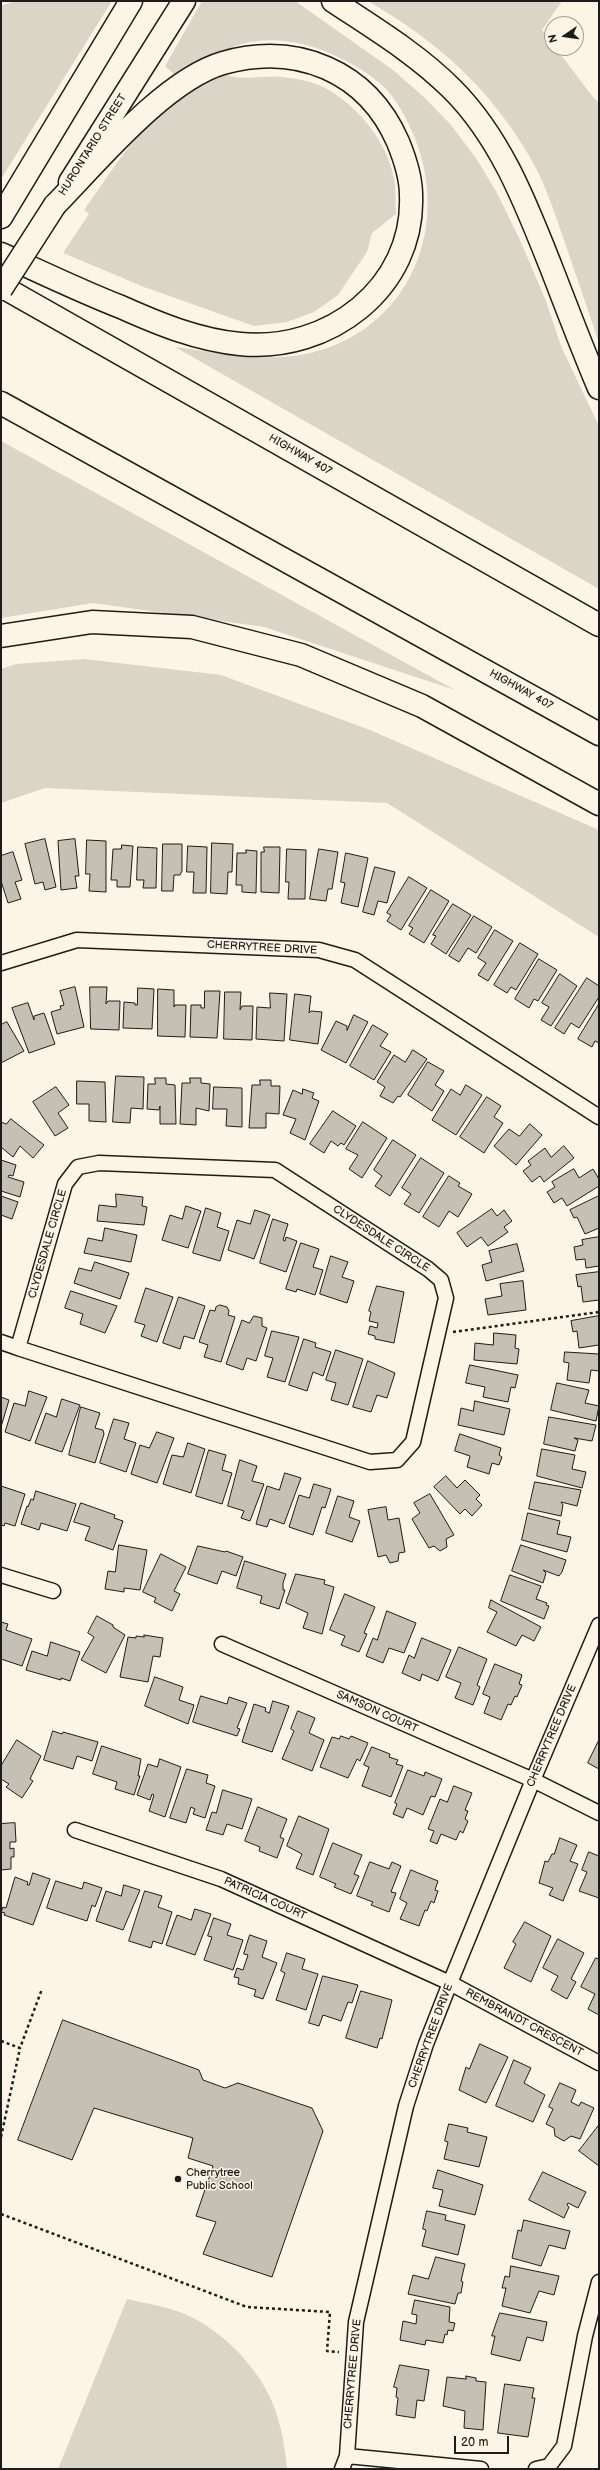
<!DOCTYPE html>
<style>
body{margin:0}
#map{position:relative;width:600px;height:2470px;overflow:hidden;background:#fcf5e5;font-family:"Balsamiq Sans",sans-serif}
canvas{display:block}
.frame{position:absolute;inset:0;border:2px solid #1c1c1c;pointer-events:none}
.north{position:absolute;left:544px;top:16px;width:40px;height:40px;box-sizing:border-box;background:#fcf5e5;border:1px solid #a29e95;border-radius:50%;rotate:257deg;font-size:11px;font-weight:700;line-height:16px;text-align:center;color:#1c1c1c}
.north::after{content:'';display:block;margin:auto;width:14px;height:18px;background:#1c1c1c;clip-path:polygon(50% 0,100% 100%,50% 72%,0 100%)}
.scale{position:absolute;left:454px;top:2436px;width:55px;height:18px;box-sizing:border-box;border:2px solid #1c1c1c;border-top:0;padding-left:5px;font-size:12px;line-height:14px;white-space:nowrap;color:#1c1c1c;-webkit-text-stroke:3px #fcf5e5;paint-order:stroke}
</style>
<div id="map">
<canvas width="600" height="2470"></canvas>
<div class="frame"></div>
<div class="north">N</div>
<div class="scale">20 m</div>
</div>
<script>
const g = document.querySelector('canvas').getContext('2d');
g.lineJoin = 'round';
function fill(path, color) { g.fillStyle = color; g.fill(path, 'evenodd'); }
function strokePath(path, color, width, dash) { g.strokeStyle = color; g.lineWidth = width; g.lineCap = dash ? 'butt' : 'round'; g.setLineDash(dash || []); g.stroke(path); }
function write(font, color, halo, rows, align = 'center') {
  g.font = font + ' "Balsamiq Sans",sans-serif'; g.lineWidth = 3; g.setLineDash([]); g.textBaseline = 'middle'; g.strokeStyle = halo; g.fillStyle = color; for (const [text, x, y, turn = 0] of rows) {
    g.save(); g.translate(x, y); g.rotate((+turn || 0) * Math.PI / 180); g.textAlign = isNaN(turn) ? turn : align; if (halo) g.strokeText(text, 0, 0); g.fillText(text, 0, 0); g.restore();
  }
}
const green = new Path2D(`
 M15,1H112L1,179V6Z
 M202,1H295L393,70L425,98L451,125L476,158L497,193L520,240L546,301L561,346L599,426V589L175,347C220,353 269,364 314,352C407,328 449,232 417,144C410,125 399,102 384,87C369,73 350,62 331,54C305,42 271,36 242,44C225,49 194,68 177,77L165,66Z
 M368,1H562L542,30L552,43V48H556L592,96L599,103V343C588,309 576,276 565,243C555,214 546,185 531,159C490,88 438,42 368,1Z
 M223,73C239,82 264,75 281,77C296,78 311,81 325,88C359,106 390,145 395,184C396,194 395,204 396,214L372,233L367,252L338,295L314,312L287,322L254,326L144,287L63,253L89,214L84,210C109,176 131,137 164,110C182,95 203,84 223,73Z
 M1,441L455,690L264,627L93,603L1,618Z
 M84,659L221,675L370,730L599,830V937L387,803L45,788L1,803V669L16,664Z
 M127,2299C144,2303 163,2306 180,2312C218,2326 258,2366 273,2404C281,2424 285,2447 287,2469H58Z`);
const building = new Path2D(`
 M45,839L56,887L45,890L43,882L35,884L25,844Z
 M75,839L79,876H75L77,888L61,890L58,841Z
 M87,840L106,841V892L89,891L90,874H86Z
 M212,843L233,844L232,872H228L227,894L211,893Z
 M163,844H182V871L180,875H174L173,891H162Z
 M122,845L133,846L130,887H117V880H111L113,849H121Z
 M188,846L207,847L206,893H193L194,872H187Z
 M138,847L157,848L156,888H143L144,880H137Z
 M264,847H280L279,893L261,892V852H264Z
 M287,849L306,850L305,899H288L289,882H286Z
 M319,849L338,852L332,889H328L326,901L310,899Z
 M246,850L257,851L256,893L242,892V885H236L237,853H246Z
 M13,852L22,880L15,882L21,899L8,903L1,881V856Z
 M346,853L368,858L358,907L341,903L345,883L341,882Z
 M375,867L395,872L387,903L378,901L374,915L363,912Z
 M409,877L427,888L401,930L387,921L391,915L387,913Z
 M431,890L449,901L424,943L409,934L413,928L409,926Z
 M453,904L471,915L446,954L431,944L436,936L433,935Z
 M474,916L492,927L476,953L468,948L459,962L449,956Z
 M495,930L513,941L488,981L478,975L486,963L478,958Z
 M520,943L538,954L516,990L511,987L507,993L494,985Z
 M539,959L557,970L538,1001L534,999L529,1008L515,999Z
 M560,974L577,986L551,1026L541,1020L549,1007L542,1003Z
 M587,978L599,986V997L579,1028L571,1023L564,1034L555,1028Z
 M75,987L84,1027L57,1034L51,1012L61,1009L60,1006L64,1005L60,991Z
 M90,987H107L106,1004L108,1001H120L119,1030L91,1029Z
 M138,988L154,989L152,1029L123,1028L124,1002L135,1003V1005H137Z
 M158,989L174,990V1007L175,1005H186L185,1037L158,1036Z
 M205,991H220L217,1038L190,1037L191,1005H201V1008H204Z
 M225,992H241L240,1010L242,1006H253L252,1040L224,1039Z
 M270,993L287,994L284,1041L256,1039L257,1007L270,1008Z
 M295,994L311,996L309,1013L311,1011L322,1012L318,1044L290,1040Z
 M28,1003L34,1020V1016L44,1013L55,1044L29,1053L12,1008Z
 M599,1004V1043L595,1041L592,1047L578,1039Z
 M354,1015L368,1022L346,1063L321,1050L336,1021L347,1026V1030Z
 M7,1022L24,1051L1,1063V1025Z
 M373,1025L388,1034L380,1046L391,1052L374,1080L350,1066Z
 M413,1050L427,1059L400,1097L398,1096L393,1103L380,1096L385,1087L377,1082L394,1055L405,1062Z
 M428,1062L444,1071L435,1085L444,1091L432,1111L408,1095Z
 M116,1076L144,1077L143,1109L131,1108L130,1123L113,1122Z
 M155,1078H166V1084L175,1085L176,1124H160V1106L159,1110L147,1109L148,1084H155Z
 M190,1078H201V1083L210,1084L209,1111L196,1108V1125L180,1124L182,1083H190Z
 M260,1080H271V1086H280L279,1114L266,1113V1128H249L252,1085H260Z
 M77,1081L105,1082L106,1122L89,1121V1104H77Z
 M466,1085L482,1095L456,1135L432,1120L451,1089L460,1095Z
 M56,1087L69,1105L58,1113L68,1128L55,1136L33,1102Z
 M214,1087L242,1088V1127L226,1126L227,1109H213Z
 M303,1089L314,1093L312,1098L319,1101L305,1140L290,1133L296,1119L283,1115L293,1090L302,1094Z
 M487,1097L501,1106L494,1117L503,1123L484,1153L460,1137Z
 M333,1111L356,1126L344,1145L341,1143L338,1146L331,1141L324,1153L310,1144Z
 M11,1119L44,1145L33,1158L20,1146L13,1157L1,1147V1122L6,1124Z
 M363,1122L387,1138L362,1178L349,1169L358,1155L346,1149Z
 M530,1124L542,1135L516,1165L494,1146L509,1129L519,1136Z
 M393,1140L416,1155L390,1196L375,1186L382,1176L374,1170Z
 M564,1146L574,1158L544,1182L540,1176L532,1182L523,1171L531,1165L528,1161L545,1148L551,1157Z
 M421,1158L444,1173L419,1213L404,1204L411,1194L402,1188Z
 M1,1160L16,1165L13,1176L9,1175L8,1177L24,1182L20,1197L1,1191Z
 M574,1169L579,1178L593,1169L599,1179V1186L567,1206L562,1198L554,1203L547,1192L555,1187L552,1182Z
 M449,1176L460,1183L458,1186L472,1194L458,1217L449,1211L439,1227L423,1217Z
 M116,1194L143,1197L142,1206L147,1207L144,1225L97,1221L99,1205L116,1207Z
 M1,1196L18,1202L12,1219L1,1215Z
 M599,1196V1228L585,1234L577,1217L574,1218L570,1210Z
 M186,1206L201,1211L188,1248L162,1240L170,1215L182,1219Z
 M206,1208L221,1213L217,1227L229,1231L220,1261L193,1253Z
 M492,1209L497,1216L504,1210L512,1221L504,1227L508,1232L488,1246L481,1237L467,1247L457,1233Z
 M255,1210L270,1215L254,1259L228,1250L237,1220L250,1224Z
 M273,1219L288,1224L283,1240L285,1241L286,1237L297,1241L286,1272L260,1263Z
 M105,1228L137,1235L131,1262L84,1253L88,1238L102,1241Z
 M599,1237V1266L586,1268L585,1259L576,1260L574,1247L583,1245L582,1240Z
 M301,1243L319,1249L313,1267L323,1270L315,1295L297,1289L296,1292L286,1289Z
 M517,1244L524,1271L486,1281L482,1265L492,1262L489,1251Z
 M331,1256L348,1262L342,1277L354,1281L347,1303L320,1294Z
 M95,1262L129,1273L120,1299L74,1283L79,1268L91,1271Z
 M599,1272V1300L583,1302L581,1286L578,1287L576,1275Z
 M523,1281L526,1310L488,1315L485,1299L502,1296L500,1284Z
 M377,1286L404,1292L394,1343L375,1339V1336L368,1334L370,1326L377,1328L378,1323L369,1321L371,1312L369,1311Z
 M146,1288L173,1297L157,1342L141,1336L145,1325L135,1322Z
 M71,1291L117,1306L105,1333L80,1324L83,1314L65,1308Z
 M179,1297L205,1306L194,1339L184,1336L180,1349L163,1343Z
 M220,1305L227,1307L229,1311L228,1315L235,1317L221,1362L204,1357L208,1345L199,1342L210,1310L215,1311L216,1307Z
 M254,1316L262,1318V1326L267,1328L256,1361L247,1358L243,1370L226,1364L242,1320L249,1323Z
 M599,1316V1345L579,1348L577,1331L573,1332L571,1321Z
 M272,1331L299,1337L285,1382L267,1377L273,1358L265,1356Z
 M494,1333L516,1335L515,1348L519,1349L517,1364L474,1360L475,1343L493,1345Z
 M304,1339L316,1343L315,1347L331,1352L323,1376L313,1372L307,1391L289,1385Z
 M336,1350L363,1359L348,1405L331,1400L336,1383L326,1380Z
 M565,1352L599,1354V1371L591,1370L589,1383L567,1380L569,1363L564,1362Z
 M368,1361L395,1373L387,1398L377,1395L371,1412L353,1407Z
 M470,1365L518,1375L515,1388L511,1387L508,1402L483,1397L485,1387L466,1383Z
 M557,1383L589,1390L585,1403L599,1406L596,1421L551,1410Z
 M29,1391L47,1397L30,1441L5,1432L14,1403L25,1406Z
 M1,1397L9,1400L1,1427Z
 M62,1399L80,1405L62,1452L35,1443L46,1413L56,1417Z
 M475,1401L510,1409L504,1435L458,1425L461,1408L473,1411Z
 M81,1407L100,1413L95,1428L103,1430L104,1434L95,1463L69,1455Z
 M549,1417L596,1425L592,1441L574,1438L578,1440L575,1451L544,1444Z
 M114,1419L129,1423L124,1439L136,1443L126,1472L100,1463Z
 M157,1432L174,1438L157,1483L131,1474L140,1445L149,1448Z
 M460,1434L501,1448L499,1455L502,1457L499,1465L492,1463L489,1474L467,1467L470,1456L455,1451Z
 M188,1443L205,1449L191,1493L163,1484L172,1455L183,1457Z
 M542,1449L575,1455L572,1469L586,1472L582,1488L537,1476Z
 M209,1450L226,1455L222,1470L232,1473L222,1504L196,1496Z
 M240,1460L257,1466L252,1481L264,1484L250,1521L241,1518L244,1511L228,1506Z
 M285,1473L301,1478L284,1524L270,1519L267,1527L256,1524L267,1486L279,1490Z
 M446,1476L457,1488L465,1480L480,1495L476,1499L482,1505L472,1516L465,1509L460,1514L434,1487Z
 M535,1482L581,1490L577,1506L561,1502L563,1505L561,1516L529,1509Z
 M314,1484L331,1489L325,1508L322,1507L313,1535L289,1527L299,1495L309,1498Z
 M1,1486L25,1494L15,1526L5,1523L4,1526L1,1525Z
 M36,1491L76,1504L67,1531L41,1523L39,1530L21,1524L27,1506L28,1507L31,1499L33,1500Z
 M430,1494L454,1535L446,1539L447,1547L440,1551L434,1546L429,1548L412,1519L420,1513L414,1503Z
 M338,1496L354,1501L349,1517L360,1521L352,1542L326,1533Z
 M81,1503L115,1515L114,1518L123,1521L113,1550L85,1540L90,1527L74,1522Z
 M386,1507L388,1520L399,1518L405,1552L399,1553L398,1561L390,1563L386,1555L378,1557L368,1510Z
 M528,1513L560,1521L557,1534L571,1537L567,1552L522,1540Z
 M119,1545L147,1550L140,1590L124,1588V1592L105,1589L108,1571L115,1572Z
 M521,1545L566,1560L562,1572L559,1576L543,1570L546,1573L543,1583L512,1571Z
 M198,1546L225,1552L226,1551L243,1557L236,1576L222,1571L217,1584L188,1574Z
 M161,1554L186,1567L174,1591L180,1594L172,1611L154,1602L156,1598L143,1592Z
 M245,1561L286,1574L283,1583V1590H285L279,1609L260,1603L262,1596L237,1588Z
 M296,1574L325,1580L324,1584L334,1587L322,1634L303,1628L308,1613L286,1603Z
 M510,1575L541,1586L536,1599L547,1603L546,1605L549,1606L544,1619L501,1601Z
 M345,1594L375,1607L364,1633L367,1634L359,1652L341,1645L345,1636L330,1630Z
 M491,1600L541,1627L534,1641L522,1635L516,1646L487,1632L497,1612L489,1608Z
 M387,1611L416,1623L404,1653L389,1648L383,1663L366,1656L373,1638L377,1640Z
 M97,1616L113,1625V1627L125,1635L106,1673L81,1660L94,1637L88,1633Z
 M1,1622L8,1624L6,1630L32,1639L22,1666L1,1659Z
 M144,1635L163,1638L160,1657L153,1656L148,1682L120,1677L128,1637L136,1638V1636L144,1637Z
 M422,1638L451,1650L438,1681L422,1674L420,1681L402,1673L409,1655L414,1658Z
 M51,1642L80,1652L70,1681L61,1678V1680L26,1670L32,1651L47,1656Z
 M459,1647L487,1659L477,1685L480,1687L473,1705L455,1698L461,1683L446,1677Z
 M495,1664L522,1675L519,1684L522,1685L517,1697L515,1696L511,1705L508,1704L501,1720L484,1713L490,1697L483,1694Z
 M155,1677L183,1687L179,1700L194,1705L188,1724L145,1706Z
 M201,1696L227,1704L229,1697L247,1703L237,1728L240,1729L237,1736L193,1722Z
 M273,1701L289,1706L272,1752L242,1742L254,1704L266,1708L265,1711L269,1713Z
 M298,1711L315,1718L309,1733L324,1740L312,1771L282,1759L294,1731L291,1729Z
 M53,1731L62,1734L63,1732L98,1742L92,1761L77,1756L73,1769L44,1760Z
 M341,1736L349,1739L351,1736L368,1743L360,1761L357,1759L348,1778L320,1767L332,1737L339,1739Z
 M17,1740L41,1756L30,1779L33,1781L22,1798L6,1787L9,1784L1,1779V1766Z
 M599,1740V1769L588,1763Z
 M102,1746L141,1759L138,1776H140L134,1795L115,1789L117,1782L93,1774Z
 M372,1747L390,1754L389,1757L398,1760L396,1764L403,1766L391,1797L362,1786L369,1767L364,1765Z
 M160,1759L181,1767L165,1817L149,1811L154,1795L152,1794L150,1800L137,1795L148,1764L157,1767Z
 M187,1769L208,1775L206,1783L215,1786L205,1818L193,1814L195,1809L191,1807L186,1823L170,1818Z
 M408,1770L424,1776L425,1772L442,1779L435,1797L431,1796L423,1815L407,1808L403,1818L393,1814L397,1804L395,1803Z
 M454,1786L472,1793L465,1810L468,1811L465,1819L468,1821L463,1833L460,1831L456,1840L441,1834L437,1844L430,1841L434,1831L428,1829L440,1799L447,1802Z
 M223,1790L252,1799L242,1829L227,1824L223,1835L206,1830L212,1812L216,1813Z
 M258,1807L287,1819L280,1837L284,1839L277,1858L259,1851L260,1847L245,1841Z
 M299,1816L329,1829L313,1875L296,1868L302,1854L287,1846Z
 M15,1823L16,1842H10V1849L14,1848V1857H11V1869L1,1870V1824Z
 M560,1838L577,1845L570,1861L578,1864L563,1901L549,1895L553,1888L539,1883L545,1861L548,1862L552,1854H554Z
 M333,1843L362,1855L354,1874L359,1876L351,1894L334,1887L336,1884L320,1877Z
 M589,1852L599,1856V1898L579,1891L587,1872L582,1870Z
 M370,1862L389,1869L392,1862L401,1866L391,1892L396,1893L389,1912L371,1905L373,1902L357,1896Z
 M411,1870L438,1881L435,1890L438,1891L434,1903L431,1901L427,1911L425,1910L419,1926L400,1919L407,1903L400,1899Z
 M33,1873L50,1879L33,1925L4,1915L5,1913L1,1912L3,1907L6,1908L15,1877L28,1882L27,1885H29Z
 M56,1881L82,1889L84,1882L102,1888L95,1907L92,1905L87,1921L47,1908Z
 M124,1885L140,1890L123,1930L96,1921L106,1891L121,1896Z
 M145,1891L162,1896L158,1907L172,1912L162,1944L153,1941L151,1948L129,1941Z
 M195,1909L211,1914L195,1955L166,1945L177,1915L191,1920Z
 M214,1918L231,1924L227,1935L243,1940L233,1970L204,1960L212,1937L208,1936Z
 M525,1922L551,1936L531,1982L504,1968L516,1944L513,1942Z
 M250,1935L267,1941L262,1957L277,1963L263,1999L254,1996L256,1990L238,1984L239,1978L234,1977L237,1968L243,1970L248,1955L244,1954Z
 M558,1939L584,1953L571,1979L576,1982L567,1999L551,1990L558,1976L543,1968Z
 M287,1953L305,1959L302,1969L318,1974L306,2010L276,2000L285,1973L281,1971Z
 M596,1958L599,1959V2015L588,2009L595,1994L581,1987Z
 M323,1976L358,1985L352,2003L348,2002L341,2021L323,2015L319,2026L309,2023Z
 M361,1991L392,2000L382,2039L380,2038L377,2048L346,2038Z
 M63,2020L199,2070L203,2080L225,2088L238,2083L312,2108L323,2131L272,2277L203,2254L216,2222L196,2216L213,2166L188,2158L193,2138L94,2108L72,2160L18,2140Z
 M480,2044L508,2057L486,2103L459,2090L466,2067L469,2069Z
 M514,2060L531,2068L524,2083L545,2095L533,2122L496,2106Z
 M560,2083L576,2090L571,2102L579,2106L581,2102L594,2108L580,2139L571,2136L564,2141L555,2136L554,2128L546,2124L553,2109L549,2107Z
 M449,2124L468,2128L467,2132L487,2137L479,2167L444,2159L448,2142L445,2141Z
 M599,2125V2166L579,2151Z
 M438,2170L483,2185L475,2215L439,2206L443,2190L433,2188Z
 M543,2172L586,2192L578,2208L568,2203L567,2205L569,2207L564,2218L529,2200Z
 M427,2211L446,2215L445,2220L465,2225L458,2255L422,2246L426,2230L423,2229Z
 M524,2220L570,2231L565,2249L549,2245L541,2266L512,2258L518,2230L521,2231Z
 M436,2257L465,2264L461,2281L463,2282L461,2293H458L455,2304L408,2294L413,2275L428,2279Z
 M511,2266L559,2276L554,2295L539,2291L530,2313L502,2306L506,2288H502L505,2276L509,2277Z
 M415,2300L450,2307L449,2322L455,2323L453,2331L448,2330L447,2335L445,2334L443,2343L426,2340L425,2345L400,2340L403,2321L416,2324L417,2315L412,2314Z
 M500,2313L547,2322L543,2341L527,2337L520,2361L491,2354L495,2336H492Z
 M400,2365L429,2370L424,2401L417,2400L415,2418L396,2415L398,2398L396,2397L397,2388L394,2387Z
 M466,2376L476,2378V2381L486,2382L483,2430L464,2428L465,2411L443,2406L447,2377L466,2379Z
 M505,2384L534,2388L532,2398H535L528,2437L498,2433Z`);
const path = new Path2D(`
 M453,1332L599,1312
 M1,2041L20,2048L42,1989
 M1,2137L20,2048
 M1,2214L247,2307L330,2312L327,2351L339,2352`);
const minor = new Path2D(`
 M1,963L77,940L319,950L355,960L599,1117
 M1,1342L18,1348L370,1462L397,1460L413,1442L446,1298L441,1280L428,1269L275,1170L99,1163L78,1167L65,1184L18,1348
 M1,1575L53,1591
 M222,1644L533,1780L599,1813
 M75,1830L221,1879L450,1983L599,2063
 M347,2456L481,2469
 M342,2469L347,2456L356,2322L406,2106L426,2044L450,1983L533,1780L599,1625
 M536,2469L549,2466L564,2446L585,2336L599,2282`);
const primary = new Path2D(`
 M70,182L184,1
 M1,217L131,1`);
const motorway = new Path2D(`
 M333,1C374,28 417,54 452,89C501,138 526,204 551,267C567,308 582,348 599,388
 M1,254C41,272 80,291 121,307C159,324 198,340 240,344C328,353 415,288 411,195C411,177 405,159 398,142C367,71 297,42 223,63C165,80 98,161 55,205
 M1,286L599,625
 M1,403L599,734
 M1,636L92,622L192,627L301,655L422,706L599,804`);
const primaryBridge = new Path2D(`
 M1,289L55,205`);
const markers = [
 [178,2179,4,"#1c1c1c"]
];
const streetNames = [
 ["HURONTARIO STREET",93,145,-58],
 ["HIGHWAY 407",300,455,30],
 ["HIGHWAY 407",521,690,29],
 ["CHERRYTREE DRIVE",262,948,3],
 ["CLYDESDALE CIRCLE",381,1239,33],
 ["CLYDESDALE CIRCLE",48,1244,-74],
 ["SAMSON COURT",377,1712,24],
 ["CHERRYTREE DRIVE",552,1736,-67],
 ["PATRICIA COURT",265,1899,24],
 ["REMBRANDT CRESCENT",524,2023,28],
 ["CHERRYTREE DRIVE",431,2036,-70],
 ["CHERRYTREE DRIVE",353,2374,-85]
];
const poiNames = [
 ["Cherrytree",186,2173],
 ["Public School",186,2186]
];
fill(green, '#dbd5c8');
fill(building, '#c4c0b3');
strokePath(building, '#1c1c1c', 1);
strokePath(minor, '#1c1c1c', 17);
strokePath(primary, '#1c1c1c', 25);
strokePath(motorway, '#1c1c1c', 25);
strokePath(path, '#1c1c1c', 2.5, [3, 3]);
strokePath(minor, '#fcf5e5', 14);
strokePath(primary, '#fcf5e5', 22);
strokePath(motorway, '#fcf5e5', 22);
strokePath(primaryBridge, '#1c1c1c', 25, []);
strokePath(primaryBridge, '#fcf5e5', 22);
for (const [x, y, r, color] of markers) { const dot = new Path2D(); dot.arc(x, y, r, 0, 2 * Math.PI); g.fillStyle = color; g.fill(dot); strokePath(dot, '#fcf5e5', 1.5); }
write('11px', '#1c1c1c', '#fcf5e5', streetNames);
write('11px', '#1c1c1c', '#fcf5e5', poiNames, 'left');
</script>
